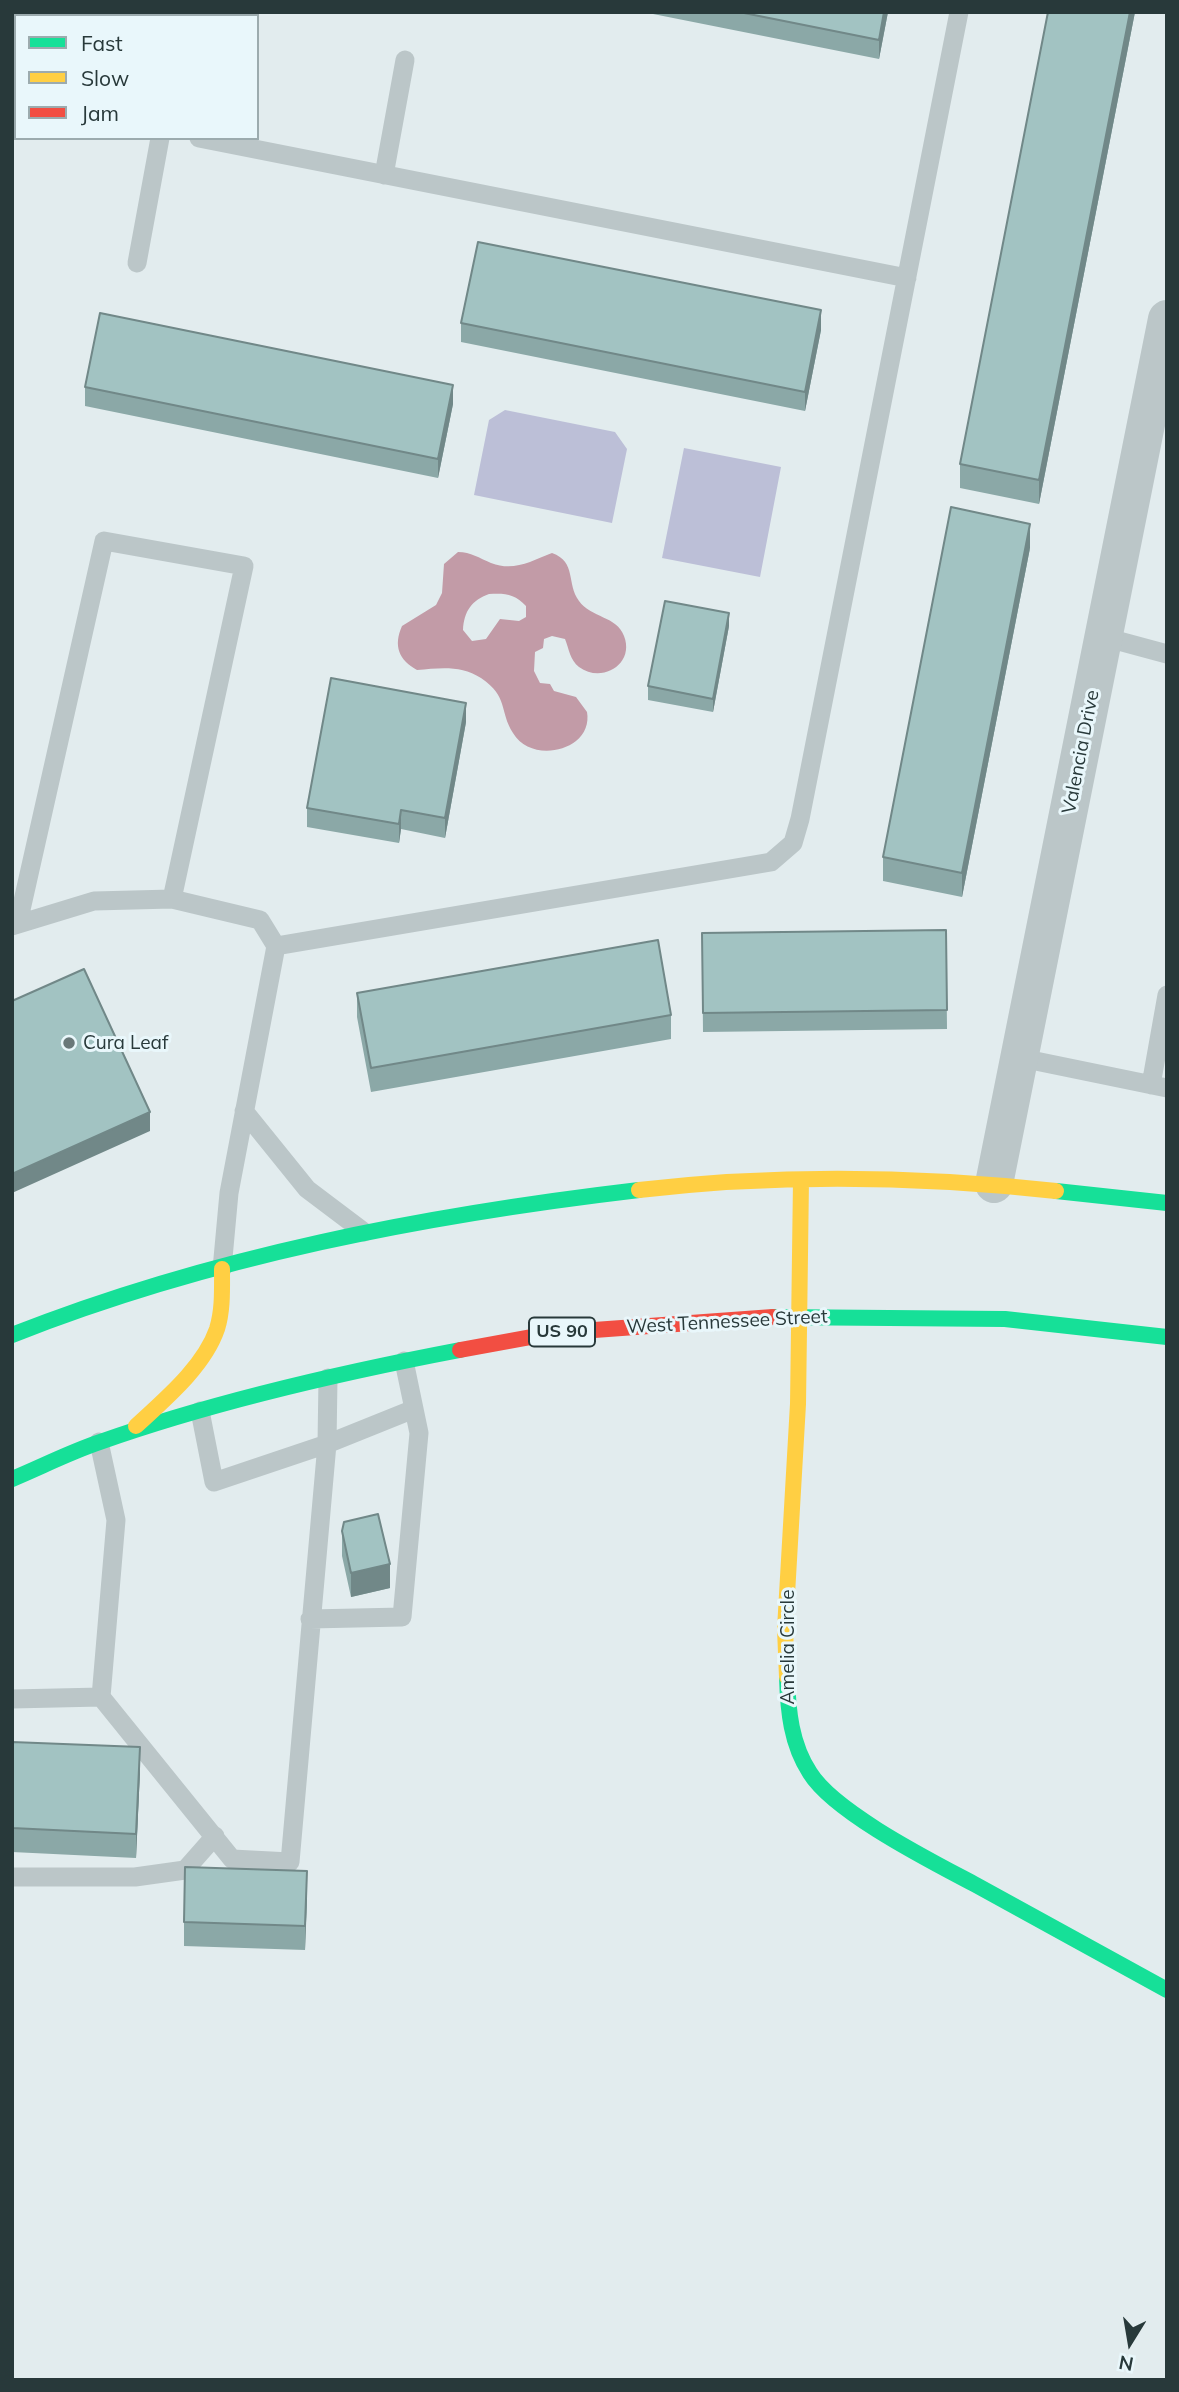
<!DOCTYPE html>
<style>
body{margin:0}
#map{position:relative;width:1179px;height:2392px;overflow:hidden;background:#e2ecee;font-family:Mulish,sans-serif}
canvas{display:block}
.frame{position:absolute;inset:0;border:14px solid #28393a;pointer-events:none}
.legend{position:absolute;left:14px;top:14px;width:245px;height:126px;box-sizing:border-box;background:#e9f7fb;border:2px solid #9cabae;margin:0;padding:9px 12px;list-style:none;font-size:21px;color:#28393a}
.legend li{display:flex;align-items:center;gap:14px;height:35px}
.legend b{width:35px;border:2px solid #9cabae}
.north{position:absolute;left:1095px;top:2308px;width:70px;height:70px;-webkit-text-stroke:5px #e9f7fb;paint-order:stroke;rotate:191deg;font-size:19px;font-weight:700;line-height:28px;text-align:center;color:#28393a}
.north::after{content:'';display:block;margin:auto;width:24px;height:32px;background:#28393a;clip-path:polygon(50% 0,100% 100%,50% 72%,0 100%)}
</style>
<div id="map">
<canvas width="1179" height="2392"></canvas>
<div class="frame"></div>
<ul class="legend">
<li><b style="height:9px;background:#16e098"></b>Fast</li>
<li><b style="height:9px;background:#ffcf43"></b>Slow</li>
<li><b style="height:9px;background:#f24e42"></b>Jam</li>
</ul>
<div class="north">N</div>
</div>
<script>
const g = document.querySelector('canvas').getContext('2d');
g.lineJoin = 'round';
function fill(path, color) { g.fillStyle = color; g.fill(path, 'evenodd'); }
function strokePath(path, color, width, dash) { g.strokeStyle = color; g.lineWidth = width; g.lineCap = dash ? 'butt' : 'round'; g.setLineDash(dash || []); g.stroke(path); }
function write(font, color, halo, rows, align = 'center') {
  g.font = font + ' Mulish,sans-serif'; g.lineWidth = 6; g.setLineDash([]); g.textBaseline = 'middle'; g.strokeStyle = halo; g.fillStyle = color; for (const [text, x, y, turn = 0] of rows) {
    g.save(); g.translate(x, y); g.rotate((+turn || 0) * Math.PI / 180); g.textAlign = isNaN(turn) ? turn : align; if (halo) g.strokeText(text, 0, 0); g.fillText(text, 0, 0); g.restore();
  }
}
const green = new Path2D(`
 M505,410L615,432L627,449L612,523L474,495L489,420Z
 M684,448L781,467L760,577L662,558Z`);
const water = new Path2D(`
 M458,552C471,552 479,558 491,563C514,572 531,561 552,553C577,562 566,583 579,601C591,618 617,616 624,636C635,664 602,684 579,667C570,660 569,649 565,639L552,636L544,639L543,648L535,652L534,671L540,683L550,684L554,691L576,697L587,712C589,723 585,734 576,741C558,755 526,755 513,733C499,711 509,697 481,678C461,665 440,668 417,670C399,660 393,646 402,626L436,605L442,593L444,564ZM489,594C505,593 515,594 526,606V617L519,621L500,619L486,639L472,641L463,630C464,611 472,600 489,594Z`);
const lane = new Path2D(`
 M12,101L16,102
 M199,138L907,278
 M384,175L405,60
 M137,263L160,138
 M1104,637L1167,654
 M18,923L104,541L244,566L172,899L260,920L276,946L229,1193L222,1269
 M12,926L94,901L172,899
 M276,946L771,862L793,843L800,819L959,12
 M1021,1058L1167,1088
 M1151,1085L1167,995
 M244,1111L307,1189L364,1232
 M200,1411L214,1482L327,1444L414,1409
 M99,1442L116,1520L101,1697L232,1859L290,1862L327,1444L328,1378
 M310,1619L402,1617L419,1433L404,1361
 M12,1699L101,1697
 M12,1877H135L185,1870L215,1836`);
const street = new Path2D(`
 M994,1184L1167,319`);
const fast = new Path2D(`
 M1056,1191L1167,1203
 M773,1317L1005,1319L1167,1337
 M12,1335C212,1256 426,1215 639,1190
 M12,1479C41,1467 70,1452 100,1442C216,1401 339,1373 460,1350
 M787,1677C788,1711 791,1744 810,1773C835,1813 933,1862 976,1885C1040,1920 1103,1955 1167,1990`);
const slow = new Path2D(`
 M639,1190C776,1174 919,1176 1056,1191
 M136,1426C164,1400 204,1367 217,1329C223,1310 222,1289 222,1269
 M787,1677L785,1629L798,1404L801,1180`);
const jam = new Path2D(`
 M460,1350L553,1333L773,1317`);
const wall = new Path2D(`
 M643,12H888L879,59Z
 M1048,12H1135L1039,504L960,488V464Z
 M461,323L821,330L805,411L461,342Z
 M85,387L453,404L438,478L85,406Z
 M1030,548L962,897L883,881V857Z
 M729,626L713,712L648,700V686Z
 M466,722L445,838L401,829L399,843L307,827V808Z
 M946,930L947,1029L703,1032L702,933Z
 M357,993L671,1015V1039L371,1092L357,1017Z
 M342,1531L390,1588L351,1597L342,1556Z
 M12,1742L140,1771L136,1858L12,1852Z
 M307,1895L305,1950L184,1946V1922Z`);
const shadedWall = new Path2D(`
 M884,12H888L879,59V40Z
 M1130,12H1135L1039,504V480Z
 M821,310V330L805,411V392Z
 M453,385V404L438,478V459Z
 M1030,524V548L962,897V873Z
 M729,613V626L713,712V699Z
 M466,703V722L445,838V818Z
 M401,810V829L399,843V824Z
 M150,1112V1131L12,1193V1174Z
 M390,1564V1588L351,1597V1573Z
 M140,1747V1771L136,1858V1834Z
 M307,1871V1895L305,1950V1926Z`);
const building = new Path2D(`
 M739,12H884L879,40Z
 M1048,12H1130L1039,480L960,464Z
 M478,242L821,310L805,392L461,323Z
 M100,313L453,385L438,459L85,387Z
 M951,507L1030,524L962,873L883,857Z
 M665,601L729,613L713,699L648,686Z
 M331,678L466,703L445,818L401,810L399,824L307,808Z
 M946,930L947,1010L703,1013L702,933Z
 M658,940L671,1015L371,1068L357,993Z
 M84,969L150,1112L12,1174V1001Z
 M378,1514L390,1564L351,1573L342,1531L344,1522Z
 M12,1742L140,1747L136,1834L12,1828Z
 M185,1867L307,1871L305,1926L184,1922Z`);
const markers = [
 [69,1043,7,"#697879"]
];
const shields = [
 [562,1332,66]
];
const shieldNames = [
 ["US 90",562,1332]
];
const streetNames = [
 ["Valencia Drive",1081,752,-79],
 ["West Tennessee Street",727,1322,-3],
 ["Amelia Circle",788,1647,-90]
];
const poiNames = [
 ["Cura Leaf",83,1043]
];
fill(green, '#bcbfd7');
fill(water, '#c29ba7');
strokePath(lane, '#bbc6c8', 19);
strokePath(street, '#bbc6c8', 38);
strokePath(fast, '#16e098', 16);
strokePath(slow, '#ffcf43', 16);
strokePath(jam, '#f24e42', 16);
fill(wall, '#8ba8a7');
fill(shadedWall, '#718888');
fill(building, '#a2c3c2');
strokePath(building, '#718888', 2);
for (const [x, y, r, color] of markers) { const dot = new Path2D(); dot.arc(x, y, r, 0, 2 * Math.PI); g.fillStyle = color; g.fill(dot); strokePath(dot, '#e9f7fb', 2.5); }
for (const [x, y, w] of shields) { const box = new Path2D(); box.roundRect(x - w / 2, y - 14.5, w, 29, 5); g.fillStyle = '#e9f7fb'; g.fill(box); strokePath(box, '#28393a', 2); }
write('bold 18px', '#28393a', null, shieldNames);
write('19px', '#28393a', '#e9f7fb', streetNames);
write('19px', '#28393a', '#e9f7fb', poiNames, 'left');
</script>
